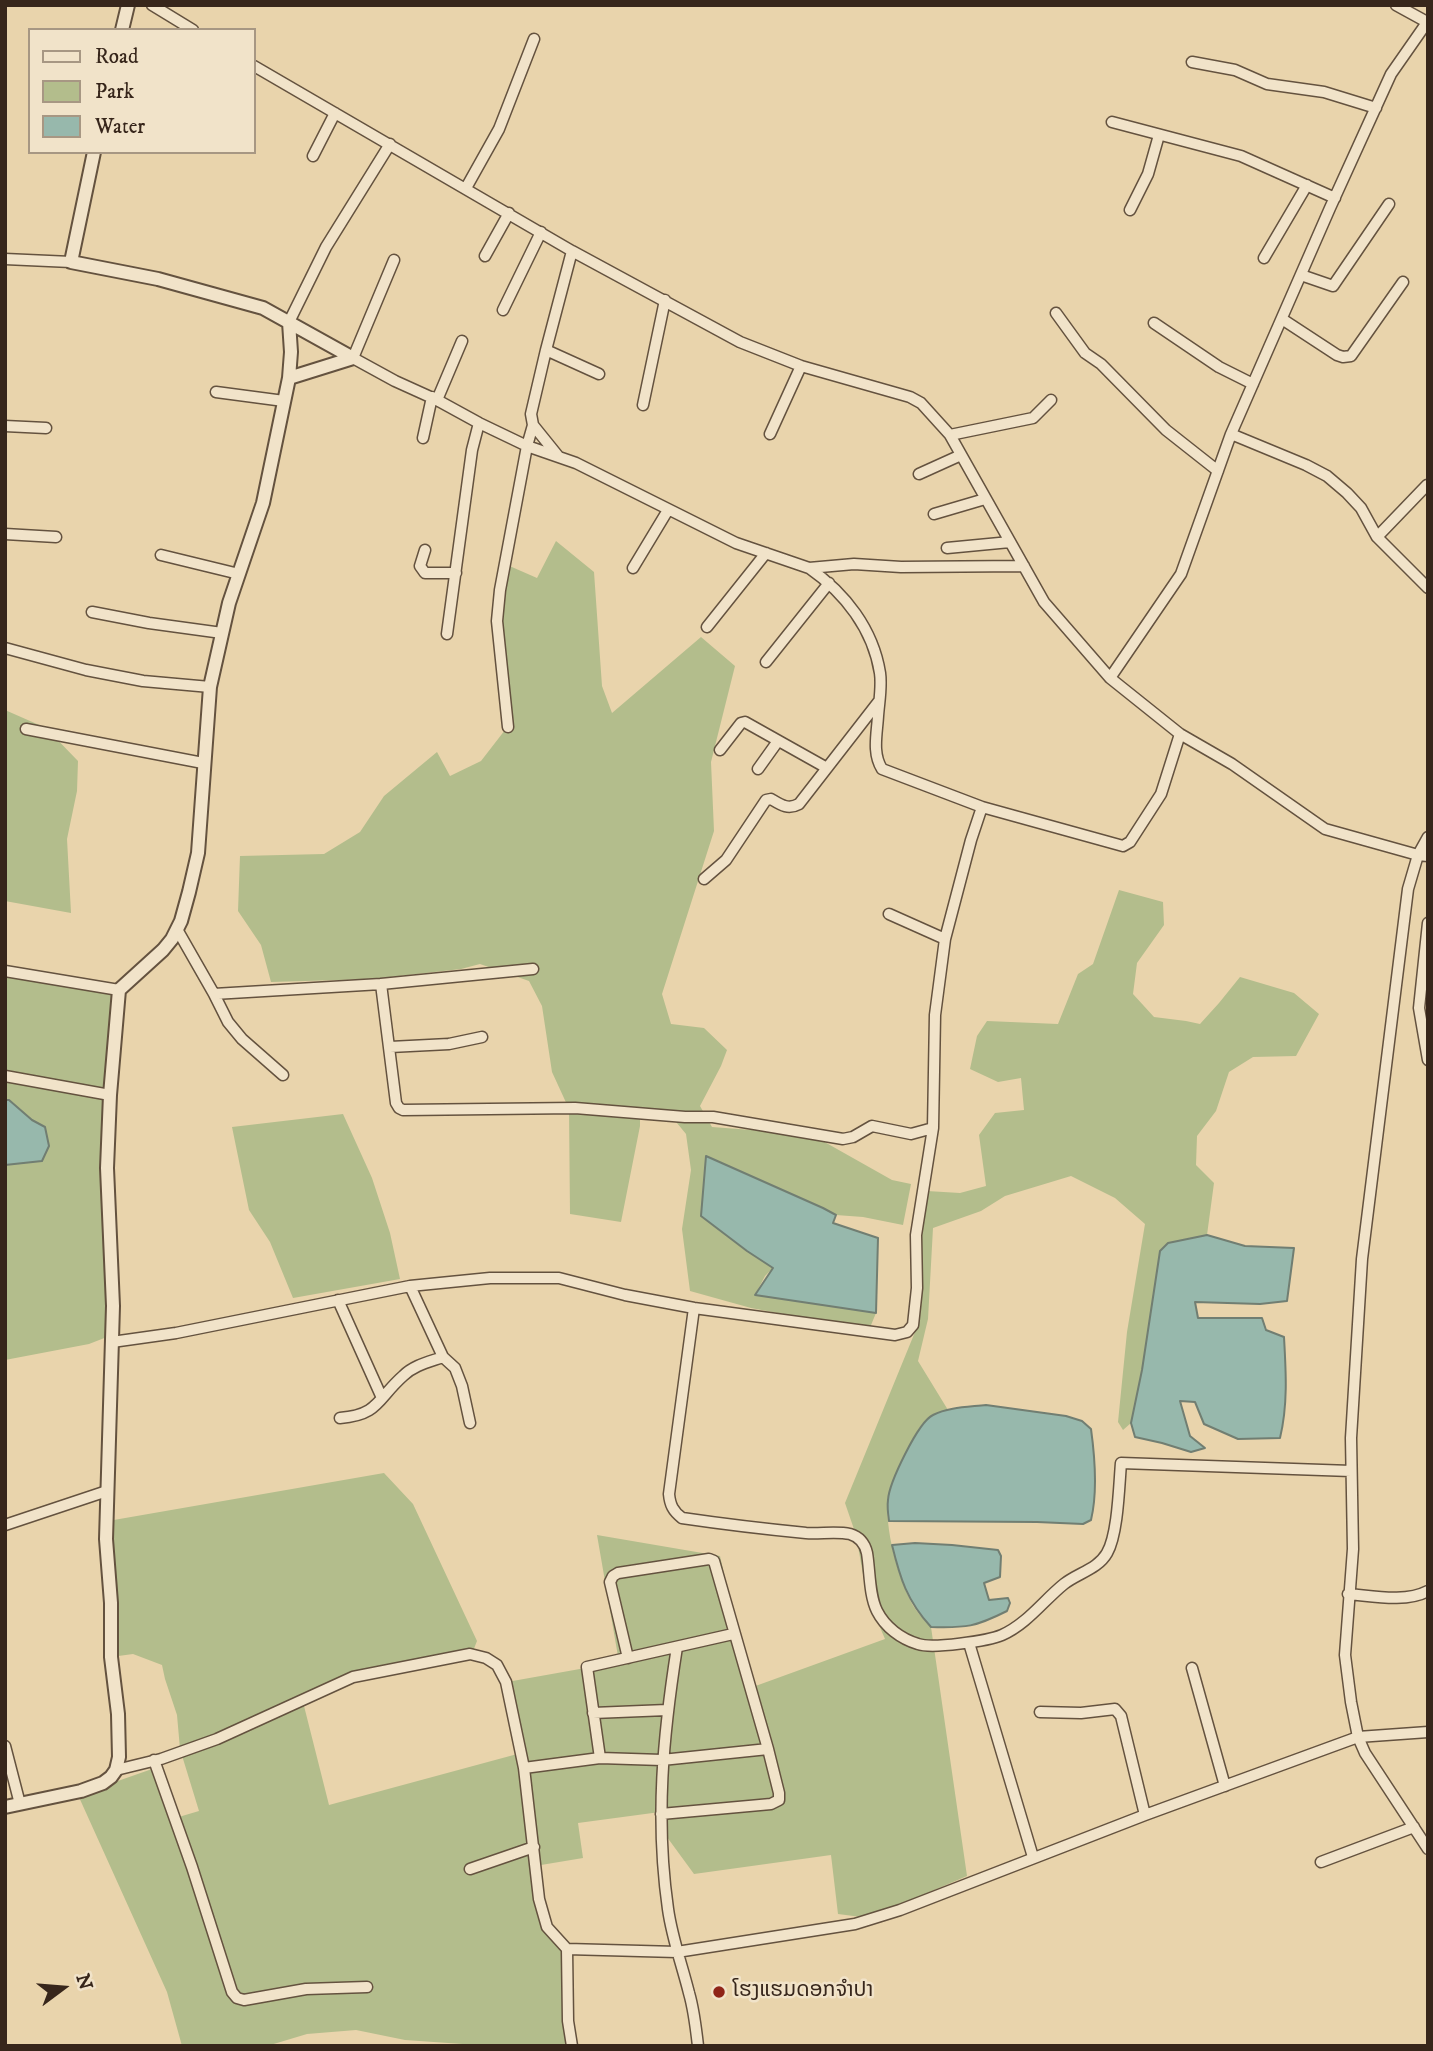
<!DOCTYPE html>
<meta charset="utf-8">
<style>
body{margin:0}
#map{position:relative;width:1433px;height:2051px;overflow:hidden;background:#e9d4ac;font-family:"IM FELL DW Pica",serif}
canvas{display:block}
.frame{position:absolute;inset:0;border:7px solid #37261b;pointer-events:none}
.legend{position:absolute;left:28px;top:28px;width:228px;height:126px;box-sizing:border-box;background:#f1e3c9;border:2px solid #a79783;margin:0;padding:9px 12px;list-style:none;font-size:21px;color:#37261b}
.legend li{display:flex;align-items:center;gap:14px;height:35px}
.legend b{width:35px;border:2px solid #a79783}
.north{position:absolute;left:28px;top:1953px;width:70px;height:70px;-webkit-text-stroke:5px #f1e3c9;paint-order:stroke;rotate:74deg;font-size:19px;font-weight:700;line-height:28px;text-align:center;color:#37261b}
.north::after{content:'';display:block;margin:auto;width:24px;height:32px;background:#37261b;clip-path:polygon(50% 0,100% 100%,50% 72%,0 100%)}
</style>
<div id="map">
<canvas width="1433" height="2051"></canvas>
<div class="frame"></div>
<ul class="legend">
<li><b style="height:9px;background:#f1e3c9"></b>Road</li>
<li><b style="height:19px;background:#b3bd8c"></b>Park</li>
<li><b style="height:19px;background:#97b8ac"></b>Water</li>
</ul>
<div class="north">N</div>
</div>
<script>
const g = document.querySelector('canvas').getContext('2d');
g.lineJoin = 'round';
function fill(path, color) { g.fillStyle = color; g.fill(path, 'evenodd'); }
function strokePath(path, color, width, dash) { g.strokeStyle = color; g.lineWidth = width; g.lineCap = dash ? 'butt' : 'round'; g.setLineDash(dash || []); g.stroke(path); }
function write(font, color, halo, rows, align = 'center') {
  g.font = font + ' "IM FELL DW Pica","Noto Sans Lao",serif'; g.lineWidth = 5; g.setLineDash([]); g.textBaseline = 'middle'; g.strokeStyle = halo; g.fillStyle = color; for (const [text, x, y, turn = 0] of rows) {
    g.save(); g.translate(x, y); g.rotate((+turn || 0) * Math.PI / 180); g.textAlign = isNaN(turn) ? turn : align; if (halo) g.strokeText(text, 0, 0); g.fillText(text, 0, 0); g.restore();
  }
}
const green = new Path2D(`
 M556,541L594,572L602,686L612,713L701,637L735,666L711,762L714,831L662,994L671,1024L704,1028L727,1050L721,1066L700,1106L712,1127L765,1131L821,1140L892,1180L911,1184L903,1225L863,1217L836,1215L706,1157L701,1216L747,1251L773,1268L765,1276L755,1295L876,1313L869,1330L751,1308L690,1291L682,1229L691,1170L686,1134L672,1117L640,1118V1126L621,1222L570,1214L569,1109L552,1072L542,1006L529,981L480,964L461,969L373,979L271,982L261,945L238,911L240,856L324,854L360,832L384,796L437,752L450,776L481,761L505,730L498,634L505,564L537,578Z
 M5,710L46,728L78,761L77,791L67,839L71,913L5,901Z
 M1119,890L1163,902L1164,925L1137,963L1133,994L1154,1017L1186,1021L1200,1024L1219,1003L1240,977L1294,993L1319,1014L1296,1056L1253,1057L1229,1072L1216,1111L1197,1136L1196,1165L1214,1183L1207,1235L1168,1243L1160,1251L1142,1370L1131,1423L1123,1430L1118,1422L1127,1332L1145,1224L1115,1198L1071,1176L1005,1196L981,1211L933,1228L928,1319L918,1361L948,1410C921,1418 920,1426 908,1450C901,1464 892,1479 889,1495C882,1523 900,1587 916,1610C920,1616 926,1621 931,1627L967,1876L869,1918L838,1914L831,1855L694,1874L664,1833L660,1812L578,1823L583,1858L535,1866L547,1927L566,1952L572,2046L477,2045L405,2040L356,2030L307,2034L267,2046H182L167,1992L78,1795L152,1769L172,1819L199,1811L180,1749L177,1715L165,1679L162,1665L133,1654L111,1657L108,1521L384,1473L413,1504L477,1641L471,1656L353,1678L303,1702L329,1805L521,1753L507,1682L619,1662L597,1535L720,1556L750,1688L885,1639L867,1597L856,1535L845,1503L915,1332L919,1225L927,1191L960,1193L986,1186L979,1135L995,1113L1024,1110L1021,1078L998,1082L970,1069L977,1036L987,1021L1058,1024L1078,974L1093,964Z
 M5,968L121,990L109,1170L112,1335L89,1344L5,1360Z
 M343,1114L372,1178L390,1233L400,1279L293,1298L270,1242L249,1210L232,1127Z`);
const water = new Path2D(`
 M5,1100H9L32,1120L45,1127L49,1146L42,1161L5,1165Z
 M706,1156L823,1208L836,1215L833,1223L878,1238L876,1313L755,1295L773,1268L747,1251L701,1216Z
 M1207,1235L1245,1246L1294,1248L1287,1301L1260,1304L1195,1302L1198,1318H1262L1266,1330L1284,1337C1286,1372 1288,1405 1280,1438L1238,1439L1204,1424L1195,1402L1180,1401L1190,1436L1205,1448L1191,1452L1162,1443L1135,1437L1131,1423L1142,1370L1160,1251L1168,1243Z
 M986,1405L1066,1416L1082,1421L1091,1429C1095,1458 1098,1491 1091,1520L1083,1524L1037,1522L889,1521C888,1514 887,1507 888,1500C889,1483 918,1422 933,1415C948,1407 969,1407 986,1405Z
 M915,1543L952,1545L998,1550L1001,1556L1000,1577L984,1583L989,1600L1008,1598L1010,1603L1007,1611C975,1627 967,1628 931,1627C907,1601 900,1578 892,1545Z`);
const minor = new Path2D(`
 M152,5L193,30
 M1396,5L1427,22
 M1192,62L1235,70L1267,84L1324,92L1376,108
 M254,66L572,251L740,342L801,366L910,397L921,403L950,435L1044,602L1110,678L1180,734L1232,764L1325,829L1418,855L1428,856
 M1112,122L1241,156L1335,198
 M313,156L335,113
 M466,188L499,129L534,39
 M1130,210L1148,174L1159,135
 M485,256L509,213
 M1264,258L1307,185
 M5,259L71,262
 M394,260L353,358L395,381L437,400L479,423L527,446L576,463L736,543L809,568L854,564L901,567L1024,566
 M1301,275L1333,286L1389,204
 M503,310L541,232
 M1056,313L1085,353L1101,364L1166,430L1218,471
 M1282,319L1337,355L1343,357L1351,356L1403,282
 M289,322L326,247L390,144
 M1154,323L1219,367L1253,384
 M546,350L599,374
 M216,392L284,401
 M437,400L462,341
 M643,405L665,300
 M5,426L46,428
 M770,434L801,366
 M1231,434L1306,465L1327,476L1347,493L1361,508L1377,537L1428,588
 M950,435L1033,418L1051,400
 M423,438L432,397
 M558,456L533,425L531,414L546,350L572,251
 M919,474L961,455
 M934,514L985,499
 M5,534L56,537
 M1377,537L1427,485
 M947,548L1010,542
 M425,550L420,566L425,573H456
 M161,555L239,574
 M633,568L668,510
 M809,568C845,593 873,629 880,673C882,687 879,702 878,716C877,734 872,753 882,769L982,807L1123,846L1130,842L1161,794L1180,734
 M92,612L149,623L222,633
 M707,627L766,553
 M447,634L472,450L479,423
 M5,648L86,670L143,681L210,687
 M766,662L829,583
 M1110,678L1181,574L1231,434L1330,208L1391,74L1428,21
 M508,727L497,621L500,590L527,446L533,425
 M26,729L203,763
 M720,750L741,723L745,722L827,768
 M758,769L778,741
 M1428,837L1418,855L1408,889L1362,1259L1351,1438L1353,1549L1345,1655L1351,1702L1358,1737L1365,1753L1428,1849
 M704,879L726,860L766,800L771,799C781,805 788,810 799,804L879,701
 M889,914L945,939
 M1428,923L1419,1008L1428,1060
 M178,931L214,994L228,1022L242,1039L283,1075
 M5,971L119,990
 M381,984L396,1103L399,1108L403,1110L575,1108L685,1117H713L843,1139L853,1137L872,1126L911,1134L933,1128
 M214,994L381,984L533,969
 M390,1047L449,1044L482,1037
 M5,1076L110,1095
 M410,1286L443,1357L455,1368L462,1386L470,1423
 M338,1300L382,1398
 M694,1308L669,1494C670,1505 673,1511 682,1518C723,1524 765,1529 806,1533C820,1534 837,1531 850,1534C860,1537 865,1544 867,1553C870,1571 869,1595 877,1611C885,1627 901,1639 918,1644C932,1649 988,1641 1002,1635C1027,1624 1044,1600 1064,1584C1078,1573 1098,1569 1107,1553C1118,1534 1119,1486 1121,1463L1351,1471
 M112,1342L176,1333L410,1286L490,1278H559L625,1295L694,1308L895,1335L907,1332L913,1325L917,1288L916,1235L933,1128L935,1015L945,939L971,840L982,807
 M340,1418C379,1415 377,1399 403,1376C414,1365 429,1362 443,1357
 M5,1525L107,1491
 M1348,1594C1373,1596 1405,1603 1428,1591
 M969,1643L1033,1857
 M677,1647C663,1736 655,1819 668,1909C672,1938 682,1965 689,1993C694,2010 696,2028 698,2046
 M628,1658L610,1582L613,1576L618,1573L709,1559L714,1561L768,1749L779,1793V1800L771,1804L661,1814
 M1192,1668L1225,1786
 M1040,1712L1081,1713L1115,1709L1121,1716L1145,1815
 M593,1713L667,1710
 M5,1746L20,1804
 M600,1758L587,1667L733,1634
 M154,1760L192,1867L232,1992L237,1998L244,2000L306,1989L367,1987
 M524,1768L600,1758L662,1760L768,1749
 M116,1770L161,1759L217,1739L353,1677L470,1654L486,1658L497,1665L506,1682L524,1768L539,1899L547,1927L567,1949L568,2021L572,2046
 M1321,1862L1414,1827
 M470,1869L534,1847
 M567,1949L677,1952L855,1924L900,1910L1145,1815L1358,1737L1428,1732`);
const tertiary = new Path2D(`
 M122,30L128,5
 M94,152L71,262L158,279L263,308L353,358
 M289,378L353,358
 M5,1807L81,1791L103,1783L111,1777L116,1770L119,1757L118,1714L111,1657V1603L106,1539L113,1306L107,1168L110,1095L119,990L163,950L172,939L181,921L189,892L198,853L210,687L229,603L263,503L289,378L291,352L289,322`);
const markers = [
 [719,1992,7,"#8f2418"]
];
const poiNames = [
 ["ໂຮງແຮມດອກຈຳປາ",733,1992]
];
fill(green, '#b3bd8c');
fill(water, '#97b8ac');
strokePath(water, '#717e72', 2);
strokePath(minor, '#64523f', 13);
strokePath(tertiary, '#64523f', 16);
strokePath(minor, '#f1e3c9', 10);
strokePath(tertiary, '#f1e3c9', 12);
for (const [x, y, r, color] of markers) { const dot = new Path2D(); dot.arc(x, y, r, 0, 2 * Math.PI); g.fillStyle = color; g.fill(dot); strokePath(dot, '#f1e3c9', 2.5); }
write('21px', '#37261b', '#f1e3c9', poiNames, 'left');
</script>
